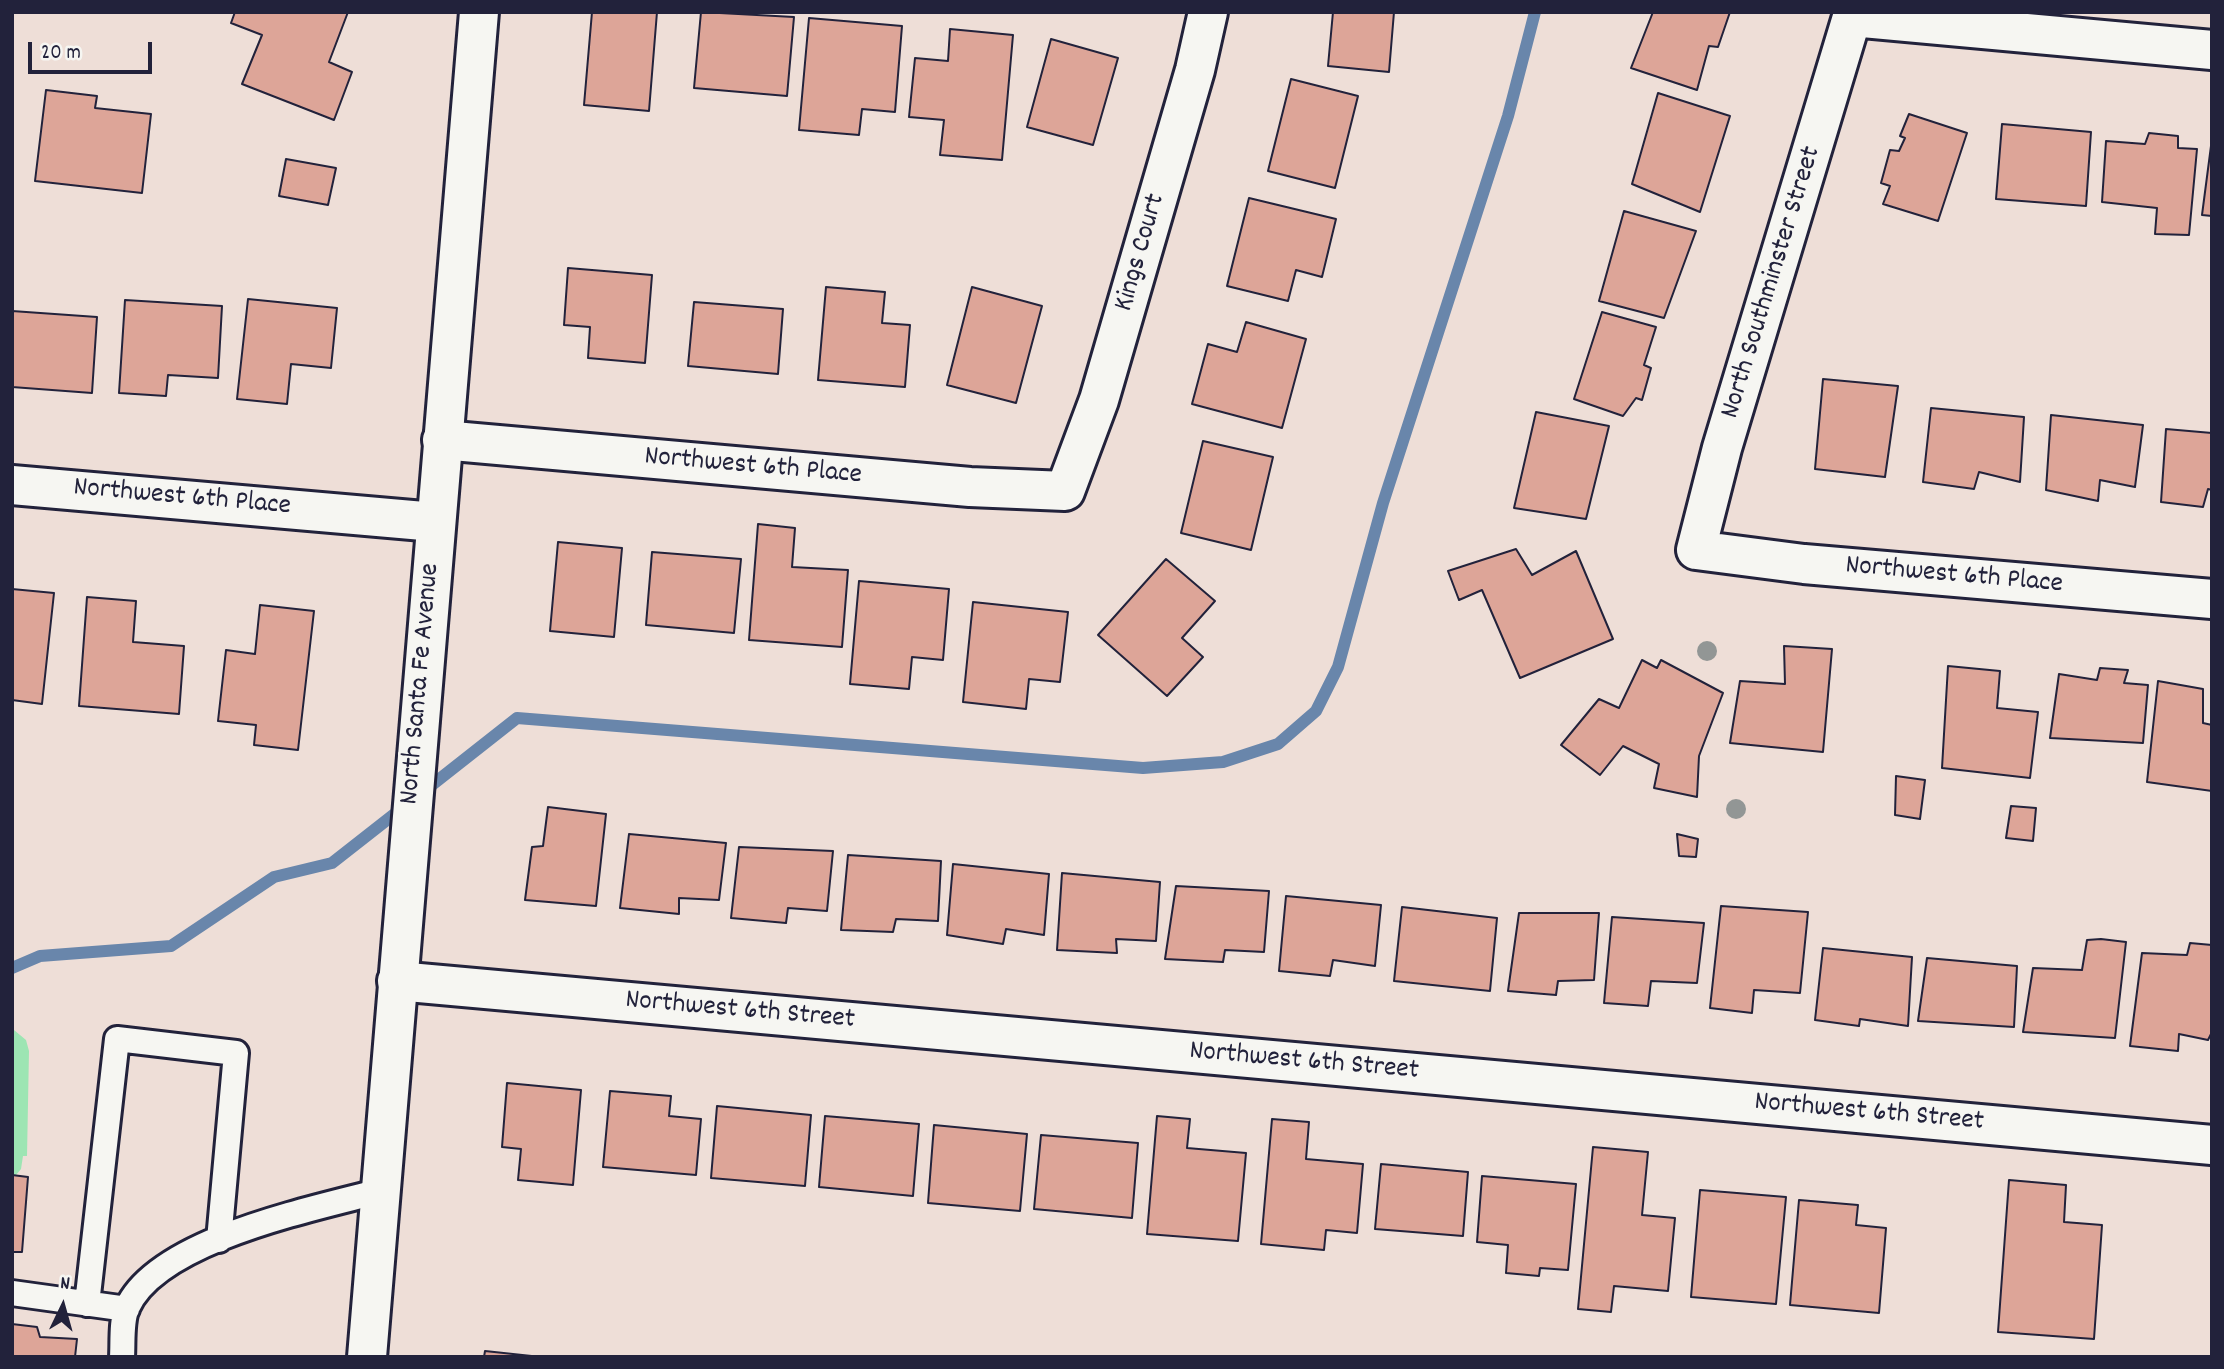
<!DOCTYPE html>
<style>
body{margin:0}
#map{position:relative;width:2224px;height:1369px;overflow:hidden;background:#eeded7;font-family:Dekko,sans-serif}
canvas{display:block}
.frame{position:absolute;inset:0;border:14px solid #22223b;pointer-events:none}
.north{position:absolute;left:28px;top:1271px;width:70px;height:70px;-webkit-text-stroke:5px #f6f6f2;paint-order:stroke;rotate:5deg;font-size:19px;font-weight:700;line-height:28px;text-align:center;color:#22223b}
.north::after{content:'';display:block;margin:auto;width:24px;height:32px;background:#22223b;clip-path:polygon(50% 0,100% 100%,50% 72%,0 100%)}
.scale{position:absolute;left:28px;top:42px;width:124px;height:32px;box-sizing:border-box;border:4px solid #22223b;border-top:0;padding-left:9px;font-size:21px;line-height:24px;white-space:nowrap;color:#22223b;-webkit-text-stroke:5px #f6f6f2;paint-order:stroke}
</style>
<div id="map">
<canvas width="2224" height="1369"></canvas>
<div class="frame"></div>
<div class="north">N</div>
<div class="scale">20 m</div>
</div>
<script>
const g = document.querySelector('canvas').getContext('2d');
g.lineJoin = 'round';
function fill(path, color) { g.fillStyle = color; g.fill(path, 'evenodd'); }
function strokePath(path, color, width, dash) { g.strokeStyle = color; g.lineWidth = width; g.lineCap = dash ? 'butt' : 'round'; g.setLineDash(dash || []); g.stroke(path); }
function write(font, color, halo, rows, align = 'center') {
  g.font = font + ' Dekko,sans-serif'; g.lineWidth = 5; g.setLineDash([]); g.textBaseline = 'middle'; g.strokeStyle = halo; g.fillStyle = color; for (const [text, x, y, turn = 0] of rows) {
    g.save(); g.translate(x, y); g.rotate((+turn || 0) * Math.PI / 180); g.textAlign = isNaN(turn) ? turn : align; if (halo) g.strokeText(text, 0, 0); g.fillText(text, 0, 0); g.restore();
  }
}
const green = new Path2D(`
 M14,1030L26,1040L29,1051L27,1156H23L21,1169L16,1175H12Z`);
const stream = new Path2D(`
 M423,792L517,718L1143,768L1223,762L1278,744L1316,711L1338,667L1383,503L1508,116L1535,12
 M12,968L40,956L171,946L274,877L332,863L406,805`);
const building = new Path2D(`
 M235,12H348L329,62L352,72L334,120L242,84L262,35L231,23Z
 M592,12H657L649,111L584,105Z
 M701,12L794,17L787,96L694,88Z
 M1333,12H1394L1389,72L1328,66Z
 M1653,12H1730L1718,47L1709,46L1697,90L1631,68Z
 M809,18L902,26L895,112L862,109L859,135L799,130Z
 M950,29L1013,35L1002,160L940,155L944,120L909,117L915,58L948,61Z
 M1051,39L1118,58L1093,145L1027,127Z
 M1291,79L1358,96L1335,188L1268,171Z
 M46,90L97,96L95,108L151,114L142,193L35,181Z
 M1658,93L1730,116L1700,212L1632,184Z
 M1909,114L1967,133L1938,221L1883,204L1890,186L1881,183L1890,150L1899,151L1905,138L1900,136Z
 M2002,124L2091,132L2086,206L1996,199Z
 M2149,133L2178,136V148L2197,149L2189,235L2155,234L2157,208L2102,202L2106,141L2145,144Z
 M2211,146H2212V216L2202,215Z
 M286,159L336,168L328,205L279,196Z
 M1249,198L1336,219L1322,277L1296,270L1288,301L1227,286Z
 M1624,211L1696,231L1664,318L1599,301Z
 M568,268L652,275L645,363L588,358L590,327L564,325Z
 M826,287L885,292L882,323L910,325L905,387L818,380Z
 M972,287L1042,306L1016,403L947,385Z
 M248,299L337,308L331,368L291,364L287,404L237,399Z
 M125,300L222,306L218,378L168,375L166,396L119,393Z
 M694,302L783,309L778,374L688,366Z
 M12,311L97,317L92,393L12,387Z
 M1602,312L1656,327L1644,365L1651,368L1642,400L1636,398L1623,416L1574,399Z
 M1246,322L1306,339L1282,428L1192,404L1208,344L1237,352Z
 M1823,379L1898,386L1885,477L1815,469Z
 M1931,408L2024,417L2020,482L1979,472L1974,489L1923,482Z
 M1536,412L1609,426L1586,519L1514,508Z
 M2051,415L2143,425L2135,487L2100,480L2098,501L2046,490Z
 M2166,429L2212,433V490L2208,489L2203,507L2161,502Z
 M1203,441L1273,457L1251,550L1181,533Z
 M758,524L795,528L792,567L848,570L842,647L749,640Z
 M558,542L622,548L614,637L550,631Z
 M1516,549L1532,575L1576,551L1613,639L1520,678L1482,590L1459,600L1448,571Z
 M652,552L741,559L734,633L646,625Z
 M1166,559L1215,601L1182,638L1203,657L1167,696L1098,635Z
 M859,581L949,589L943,660L912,657L909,689L850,684Z
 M12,589L54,593L42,704L12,700Z
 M87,597L136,601L133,642L184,646L179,714L79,706Z
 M973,602L1068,612L1060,682L1029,679L1026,709L963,702Z
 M260,605L314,611L298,750L254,745L256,725L218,721L226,650L255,654Z
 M1784,646L1832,649L1823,752L1730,743L1740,681L1785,684Z
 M1642,660L1657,668L1661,660L1723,693L1699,756L1697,797L1654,788L1659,764L1623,746L1600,775L1561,745L1599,699L1619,708Z
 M1948,666L2000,671L1997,708L2038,712L2030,778L1942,768Z
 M2100,668L2128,670L2124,683L2148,685L2143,743L2050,738L2059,674L2097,680Z
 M2158,681L2203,689V723L2212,725V791L2147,782Z
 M1896,776L1925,780L1920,819L1895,815Z
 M2011,806L2036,808L2033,841L2006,838Z
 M548,807L606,814L596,906L525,900L532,847L543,846Z
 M629,834L726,843L719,900L679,898V914L620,908Z
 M1677,834L1698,839L1696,857L1679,856Z
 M739,847L833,851L827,911L788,908L786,923L731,918Z
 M848,855L941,861L938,921L896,919L893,932L841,930Z
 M953,864L1049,874L1044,935L1006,929L1003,944L947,935Z
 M1062,873L1160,882L1156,941L1116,939L1117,953L1057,950Z
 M1176,886L1269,891L1264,952L1225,950L1223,962L1165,959Z
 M1286,896L1381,905L1375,966L1333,960L1330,976L1279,971Z
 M1721,906L1808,912L1800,993L1754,990L1752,1013L1710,1008Z
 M1402,907L1497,918L1490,991L1394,981Z
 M1519,913H1599L1594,980L1558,981L1556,995L1508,991Z
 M1612,917L1704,923L1697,983L1651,981L1648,1006L1604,1003Z
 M2101,939L2126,942L2115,1038L2023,1032L2033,968L2082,970L2087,940Z
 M2190,943L2212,945V1032L2208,1040L2179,1034L2178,1051L2130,1046L2142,953L2187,955Z
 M1823,948L1912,957L1908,1026L1860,1019L1859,1026L1815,1020Z
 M1927,958L2017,966L2014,1027L1918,1021Z
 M507,1083L581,1090L573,1185L518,1180L521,1149L502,1147Z
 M610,1091L671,1096L669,1116L701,1119L696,1175L603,1167Z
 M717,1106L811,1115L805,1186L711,1178Z
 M825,1116L919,1124L913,1196L819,1187Z
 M1157,1116L1190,1119L1187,1148L1246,1153L1238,1241L1147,1234Z
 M1272,1119L1309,1122L1306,1159L1363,1164L1357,1233L1326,1230L1324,1250L1261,1244Z
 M934,1125L1027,1134L1020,1211L928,1203Z
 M1041,1135L1138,1143L1132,1218L1034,1209Z
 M1593,1147L1648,1152L1642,1215L1675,1218L1668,1291L1614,1286L1611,1312L1578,1309Z
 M1381,1164L1468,1172L1463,1236L1375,1229Z
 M12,1175L28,1177L22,1252H12Z
 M1482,1176L1576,1184L1568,1270L1540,1268L1539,1276L1506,1273L1508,1245L1477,1242Z
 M2009,1180L2066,1185L2064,1222L2102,1225L2094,1339L1998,1332Z
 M1700,1190L1786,1197L1776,1304L1691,1297Z
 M1799,1200L1858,1205L1856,1225L1886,1228L1879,1313L1790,1305Z
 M12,1324L37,1327L40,1337L77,1339L75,1357H12Z
 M485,1351L541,1357H484Z`);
const lane = new Path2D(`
 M12,1293L127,1309
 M87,1304L117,1039L236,1053L219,1240
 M122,1357C123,1343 121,1321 127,1308C157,1240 313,1209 380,1191`);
const street = new Path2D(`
 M2212,50L1852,17L1722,448L1696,550L1804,564L2212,599
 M442,440L970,487L1065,491L1099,400L1195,70L1208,12
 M12,485L435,522
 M397,981L2212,1145`);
const secondary = new Path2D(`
 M367,1357L479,12`);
const trees = [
 [1707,651],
 [1736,809]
];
const streetNames = [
 ["Kings Court",1142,253,-74],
 ["North Southminster Street",1773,283,-73],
 ["Northwest 6th Place",753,468,5],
 ["Northwest 6th Place",182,499,5],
 ["Northwest 6th Place",1954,577,5],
 ["North Santa Fe Avenue",422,684,-85],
 ["Northwest 6th Street",740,1012,5],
 ["Northwest 6th Street",1304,1063,5],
 ["Northwest 6th Street",1869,1114,5]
];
fill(green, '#9de5b3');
strokePath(stream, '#6986ab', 12);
fill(building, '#dda598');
strokePath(building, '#22223b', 2);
strokePath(lane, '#22223b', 30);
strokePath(street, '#22223b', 44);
strokePath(secondary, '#22223b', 44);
strokePath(lane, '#f6f6f2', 24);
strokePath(street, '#f6f6f2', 38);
strokePath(secondary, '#f6f6f2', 38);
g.fillStyle = '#929695';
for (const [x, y] of trees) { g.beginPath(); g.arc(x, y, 10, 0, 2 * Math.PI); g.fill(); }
write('28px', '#22223b', '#f6f6f2', streetNames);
</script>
